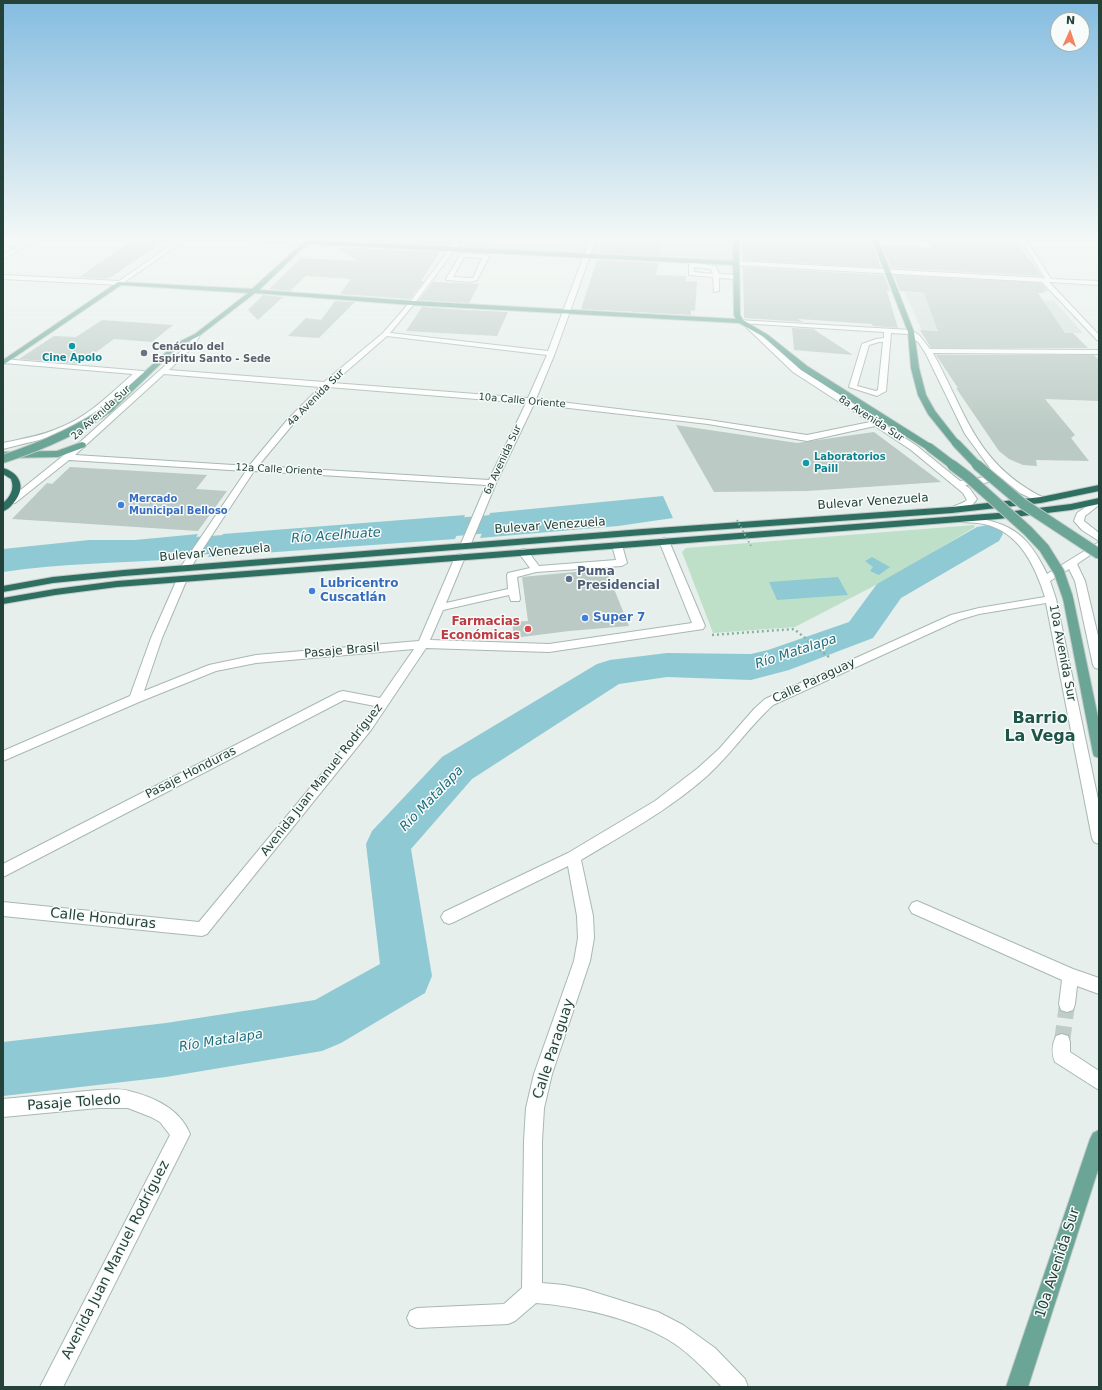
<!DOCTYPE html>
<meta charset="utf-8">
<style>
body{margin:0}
#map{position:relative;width:1102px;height:1390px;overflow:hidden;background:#e6efeb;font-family:"DejaVu Sans",sans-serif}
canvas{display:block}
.frame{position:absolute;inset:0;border:4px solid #24423a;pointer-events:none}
.north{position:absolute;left:1050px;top:12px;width:40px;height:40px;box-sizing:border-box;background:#f7fbf9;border:1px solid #a3b1ad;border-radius:50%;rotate:3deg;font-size:11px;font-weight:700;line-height:16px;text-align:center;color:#24423a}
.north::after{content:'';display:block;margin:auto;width:14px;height:18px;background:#f4845f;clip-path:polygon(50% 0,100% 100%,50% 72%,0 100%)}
</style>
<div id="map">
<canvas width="1102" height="1390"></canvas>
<div class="frame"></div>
<div class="north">N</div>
</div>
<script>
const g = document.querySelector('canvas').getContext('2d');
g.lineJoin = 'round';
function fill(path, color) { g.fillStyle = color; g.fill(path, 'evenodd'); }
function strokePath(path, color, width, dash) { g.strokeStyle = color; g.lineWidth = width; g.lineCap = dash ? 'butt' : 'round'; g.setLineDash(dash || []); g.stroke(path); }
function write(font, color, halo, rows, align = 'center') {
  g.font = font + ' "DejaVu Sans",sans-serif'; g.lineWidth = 3; g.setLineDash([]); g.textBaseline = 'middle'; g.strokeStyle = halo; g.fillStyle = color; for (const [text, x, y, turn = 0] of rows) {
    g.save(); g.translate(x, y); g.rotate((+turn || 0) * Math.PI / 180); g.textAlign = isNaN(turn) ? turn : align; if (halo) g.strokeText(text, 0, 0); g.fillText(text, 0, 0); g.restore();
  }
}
const built = new Path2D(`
 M274,239H735V263Z
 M904,292L1054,301L1083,333L922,330Z`);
const green = new Path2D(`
 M974,525L975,527L897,574L795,627L713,633L682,552L686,548Z`);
const water = new Path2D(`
 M663,496L673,518L618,526L480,538L490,513Z
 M465,515L455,539L208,557L223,534Z
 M198,534L182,559C122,563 62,563 3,572V549L89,540H135Z
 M872,557L890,567L879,575L870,571L873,567L865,561Z
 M838,577L848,595L777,600L769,582Z`);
const river = new Path2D(`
 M537,511L548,514L552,520L548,526L537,529L409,540L398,537L394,531L398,525L409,522Z
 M988,525L999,527L1003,534L999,541L901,598L873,638L789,670L751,680L667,677L619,684L472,779L411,849L432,976L425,993L341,1043L322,1051L166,1077L3,1096V1042L166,1023L315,1000L380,964L366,844L372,831L442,757L597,664L610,660L667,653L751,654L768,650L849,622L877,584L977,527Z
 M267,532L278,534L283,541L278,548L267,550L137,559L126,557L121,550L126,543L137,541Z`);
const building = new Path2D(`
 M135,239L164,241L111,277L104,279L79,277Z
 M324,239H449L445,245Z
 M603,239H662L660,256L599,253Z
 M741,239H871L881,268L743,260Z
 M927,239H1014L1042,276L891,268L882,245L932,248Z
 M336,247L440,252L421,281H424L410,299L340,294L351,279L306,276L290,291L269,289L301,258L358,261Z
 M597,260L658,263L656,275L686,276V281L697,282L695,311L691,310V315L581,309Z
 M743,267L884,275L890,291H887L898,328L873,326L872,324L798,319L803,322L744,318Z
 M894,275L1041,283L1048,291H1043L1045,293H1038L1065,333H1073L1088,348H931L920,330L938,331L924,293L900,291Z
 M433,282L479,284L469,303L419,300Z
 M263,295L283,297L258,320L248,310Z
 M335,301L355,302L319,338L288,336L306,318L321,320Z
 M422,307L465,310L508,312L497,336L406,331Z
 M102,320L173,325L152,342L114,339L80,364L19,359L54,336L76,337Z
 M792,328L813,329L853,355L794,350Z
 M936,355H1094L1099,360V401L1045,399L1075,435L1071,438L1089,461L1036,460L1037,466L1023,465L1009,459L999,451L956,388H958Z
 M676,425L797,443L874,432L941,482L807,491L714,492Z
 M70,467L207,475L196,489L227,491L198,531L12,519L47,483L52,484Z
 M606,569L629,626L569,631L514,638L512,622L528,621L522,577Z`);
const minorTunnel = new Path2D(`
 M1062,1042L1067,1004`);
const path = new Path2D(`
 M712,635L794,629L830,658`);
const minor = new Path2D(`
 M3,239H7L4,241Z
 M32,239H39L3,259V255Z
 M180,239H187L120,285L3,279V275L119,281Z
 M248,239L305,240L312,239L306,244L251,241Z
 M457,239H463L414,304L390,333L548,351L590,239H596L555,353L536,399L708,420L807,435L870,422L793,372L746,327V325L748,324L799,368L917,446L960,481L990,476V468L965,434L926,354L919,343L909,334L891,333L886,391L877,396L849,387L862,344L876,339L884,338V332L740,323L737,321L738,320L911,330L919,335L930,349L1099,350V354L933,353C967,415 976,464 1044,498L1046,500L1044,502L1041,503L1020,493L999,476L997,480C986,483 976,485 965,485L970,489L977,499C971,508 961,514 950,512L948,510C953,505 961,505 967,500L963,493L911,450L875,426L807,441L708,424L534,404L496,483L470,546L465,549L460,546L486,485L254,471L189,570L185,571L180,568L246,471L69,460L15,503H9L7,501L79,443L189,344L195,334L200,335L194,346L169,370L324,382L383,333L410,302ZM387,336L547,355L528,398L333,383ZM879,342H883L878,390L876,391L857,386L869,345ZM164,374L320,387L288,419L249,466L75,455ZM328,387L526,403L489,480L258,466L294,423Z
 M1020,239H1026L1051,279L1099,281V285L1049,282L1099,335V341L1097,340L1042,282L735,265L732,263L735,261L1045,278Z
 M466,253L486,255L489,257L477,280L471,282L447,280L446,279L460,255ZM464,257L482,258L473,278L453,277Z
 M689,260H693L694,263L716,266L719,274L736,275L739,277L736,279L719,278V291L714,292L713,277L689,275ZM694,267L711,269L713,274L694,272Z
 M3,359L143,371L147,373L141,375C117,396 95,419 65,432C45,440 24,443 3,449V443C22,439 41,436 59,428C88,417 110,394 133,374L3,363Z
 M1099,498V505L1085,516L1084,521L1099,533V541L1082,530L1074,521L1077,513Z
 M960,516C1007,521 1026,530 1047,574L1099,542V549L1077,564L1085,581L1099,640V669L1095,668L1093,665L1075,581L1069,569L1050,581L1056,599L1099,804V844L1094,842L1092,838L1046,603L979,614L959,620L773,705C749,727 731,754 707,776C669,810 624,834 581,860L593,916L594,938L590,961L552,1074L544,1108L542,1141V1283L564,1285L584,1289L658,1312L683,1325L715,1348L745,1379L748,1387H722C705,1370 688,1351 667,1339C631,1318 577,1306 536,1303L515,1321L508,1324L417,1328L410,1325L407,1318L410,1311L417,1308L504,1304L522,1288L524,1141L526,1108L534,1074L574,961L578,938L577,916L568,866L454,922L449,924L444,922L441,917L444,912L568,853L655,801L698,768L719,749L754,709L765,699L951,615L979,608L1045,597C1035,566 1020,532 984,524C975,522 966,523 957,521L955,519Z
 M664,538L669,541L705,626L703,629L549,652L426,648L371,730L207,934L202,936L3,916V902L199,922L363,724L375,706L344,700L3,877V864L339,692L343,691L380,698L414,649L256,663L216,671L139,702L3,761V751L130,696L151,638L178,577H186L187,579L162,638L144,691L209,665L256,655L419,641L455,557L460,554L465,557L446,603L508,589L507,575L508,573L530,568L518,552L523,549L527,550L539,566L616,560L612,545L617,542L622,545L627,563L622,566L536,572L517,577L520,599L519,601H511L509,595L443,610L430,640L549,644L692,623L659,541Z
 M917,901L1073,969L1099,978V994L1077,986L1075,1004L1073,1010L1067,1012L1061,1010L1059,1004L1062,980L912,913L909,908L912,903Z
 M1062,1034L1068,1036L1070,1042V1052L1099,1071V1090L1055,1062C1051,1053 1052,1045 1056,1036Z
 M98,1090C108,1090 120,1088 129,1091C154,1097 180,1109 190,1134L63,1387H40L170,1135L160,1122L151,1117L128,1108H98L3,1117V1099Z`);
const major = new Path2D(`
 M733,239H739L740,315L743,320L768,335L807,366L932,445L933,447L932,449H926L801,370L764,337L739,323L412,305L255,293L199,336L179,346L114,409H108V405L175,344L195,334L248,293L121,285L3,365V360L118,282L252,289L306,240L733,261ZM307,244L733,265L734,315L736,319L412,301L259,290Z
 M872,239H878L914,332L919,368L926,395L935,411L960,443L959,445H953L928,414L918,395L911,368L908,332Z
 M82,442L85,443L86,445L85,447L58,457L3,458V452L57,451Z
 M1068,595L1073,598L1099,722V758L1094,756L1093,753L1063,598Z
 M1099,1130V1167L1028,1387H1006L1090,1139L1093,1133Z`);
const highway = new Path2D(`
 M3,468C20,473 26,487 15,501C12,505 8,510 3,511V503C10,497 15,489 11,479L3,474Z
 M1099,485V491L1041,503L952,513L643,535L124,576L53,583L3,592V586L53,577L124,570L643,529L952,507L1041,497Z
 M1099,498V504L1071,510L998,519L117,587L55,595L3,604V598L55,589L117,581L998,513L1071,504Z`);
const pathBridge = new Path2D(`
 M737,520L751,546`);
const majorBridgeFar1 = new Path2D(`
 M956,443L978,466
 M929,447L954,466
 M3,459C42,446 78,431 111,407`);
const majorBridge = new Path2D(`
 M952,465L968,477L1028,531L1044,548L1059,572L1068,598
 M977,465L1023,504L1099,554`);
const markers = [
 [72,346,4,"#0f9aa8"],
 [144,353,4,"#6b7280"],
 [806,463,4,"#0f9aa8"],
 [121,505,4,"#3f7fe0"],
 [569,579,4,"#5c6f8a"],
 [312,591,4,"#3f7fe0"],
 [585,618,4,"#3f7fe0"],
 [528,629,4,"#e0444e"]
];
const farWorshipnames = [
 ["Cenáculo del",152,347],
 ["Espiritu Santo - Sede",152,359]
];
const farCulturenames = [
 ["Cine Apolo",72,358],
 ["Laboratorios",814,457,"left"],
 ["Paill",814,469,"left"]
];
const farStreetnames = [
 ["4a Avenida Sur",316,398,-45],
 ["10a Calle Oriente",522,401,5],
 ["2a Avenida Sur",101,413,-42],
 ["8a Avenida Sur",871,419,33],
 ["6a Avenida Sur",503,460,-65],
 ["12a Calle Oriente",279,470,3]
];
const farShopnames = [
 ["Mercado",129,499],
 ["Municipal Belloso",129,511]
];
const streetNames = [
 ["Bulevar Venezuela",873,502,-4],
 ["Bulevar Venezuela",550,526,-4],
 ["Bulevar Venezuela",215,553,-5],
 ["Pasaje Brasil",342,651,-5],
 ["10a Avenida Sur",1062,653,79],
 ["Calle Paraguay",814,681,-25],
 ["Pasaje Honduras",191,773,-27],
 ["Avenida Juan Manuel Rodríguez",322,780,-52]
];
const serviceNames = [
 ["Puma",577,572],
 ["Presidencial",577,586]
];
const shopNames = [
 ["Lubricentro",320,584],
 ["Cuscatlán",320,598],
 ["Super 7",593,618]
];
const healthNames = [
 ["Farmacias",520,622],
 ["Económicas",520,636]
];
const waterNames = [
 ["Río Acelhuate",336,536,-4],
 ["Río Matalapa",796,652,-18],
 ["Río Matalapa",432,799,-46],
 ["Río Matalapa",221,1041,-9]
];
const nearStreetnames = [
 ["Calle Honduras",103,919,6],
 ["Calle Paraguay",554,1049,-72],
 ["Pasaje Toledo",74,1103,-4],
 ["Avenida Juan Manuel Rodríguez",116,1260,-63],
 ["10a Avenida Sur",1058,1263,-72]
];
const districtNames = [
 ["Barrio",1040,719],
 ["La Vega",1040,737]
];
fill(built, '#d4dfda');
fill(green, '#bfe0c8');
fill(water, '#8ec9d4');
fill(river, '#8ec9d4');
fill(building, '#bbcac4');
strokePath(minorTunnel, '#bfccc8', 16, [16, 8]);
strokePath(minor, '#a8b8b2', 2);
strokePath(major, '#c2cac8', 2);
strokePath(highway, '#c2cac8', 2);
strokePath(path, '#86b3a5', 2.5, [2, 3]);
fill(minor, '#fff');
fill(major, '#6aa596');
fill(highway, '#2f6f62');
strokePath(majorBridgeFar1, '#c2cac8', 10, []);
strokePath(majorBridge, '#c2cac8', 12, []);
strokePath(pathBridge, '#86b3a5', 2, [1.5, 2.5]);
strokePath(majorBridgeFar1, '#6aa596', 8);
strokePath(majorBridge, '#6aa596', 10);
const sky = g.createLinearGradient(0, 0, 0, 434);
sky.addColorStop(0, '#84bce0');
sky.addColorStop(0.55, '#f4f8f6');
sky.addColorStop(1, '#f4f8f600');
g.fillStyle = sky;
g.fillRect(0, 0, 1102, 434);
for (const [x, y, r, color] of markers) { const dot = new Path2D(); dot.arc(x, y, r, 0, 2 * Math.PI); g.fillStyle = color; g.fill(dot); strokePath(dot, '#f7fbf9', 1.5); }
write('bold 10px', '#5b616d', '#f7fbf9', farWorshipnames, 'left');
write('bold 10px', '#0d838f', '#f7fbf9', farCulturenames);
write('10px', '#24423a', '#f7fbf9', farStreetnames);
write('bold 10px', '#366cbe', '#f7fbf9', farShopnames, 'left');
write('12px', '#24423a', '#f7fbf9', streetNames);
write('bold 12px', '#4e5e75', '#f7fbf9', serviceNames, 'left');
write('bold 12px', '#366cbe', '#f7fbf9', shopNames, 'left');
write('bold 12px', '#be3a42', '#f7fbf9', healthNames, 'right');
write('italic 13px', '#1c6f80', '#f7fbf9', waterNames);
write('14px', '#24423a', '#f7fbf9', nearStreetnames);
write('bold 16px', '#1f5548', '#f7fbf9', districtNames);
</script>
